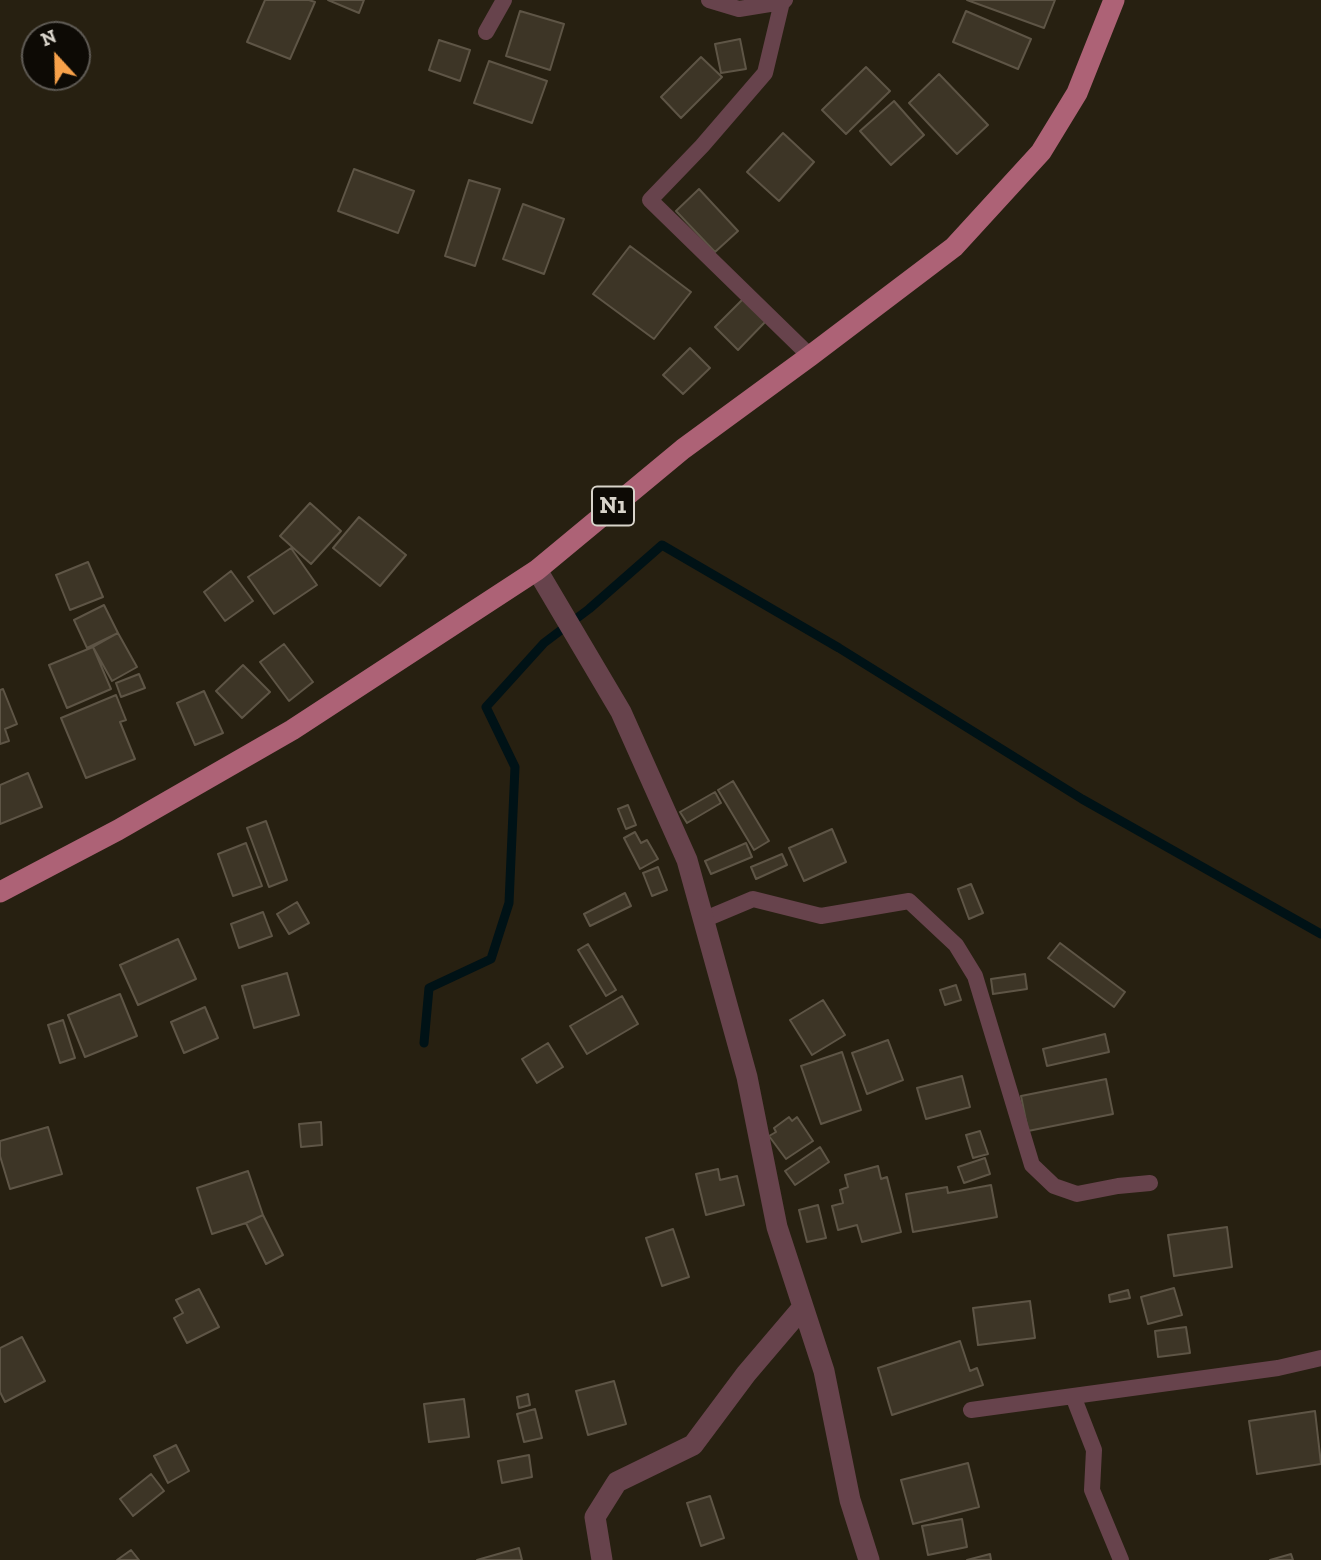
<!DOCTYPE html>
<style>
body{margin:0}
#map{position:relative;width:1321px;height:1560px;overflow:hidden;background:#272011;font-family:"Zilla Slab",serif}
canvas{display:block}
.north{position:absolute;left:21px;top:21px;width:70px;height:70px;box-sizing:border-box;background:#0d0a05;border:2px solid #5e5a54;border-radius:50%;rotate:338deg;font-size:19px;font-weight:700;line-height:28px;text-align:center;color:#d8d3ca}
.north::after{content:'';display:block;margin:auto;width:24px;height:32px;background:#f7a14a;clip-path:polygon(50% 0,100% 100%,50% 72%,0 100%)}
</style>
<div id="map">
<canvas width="1321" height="1560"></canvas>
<div class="north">N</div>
</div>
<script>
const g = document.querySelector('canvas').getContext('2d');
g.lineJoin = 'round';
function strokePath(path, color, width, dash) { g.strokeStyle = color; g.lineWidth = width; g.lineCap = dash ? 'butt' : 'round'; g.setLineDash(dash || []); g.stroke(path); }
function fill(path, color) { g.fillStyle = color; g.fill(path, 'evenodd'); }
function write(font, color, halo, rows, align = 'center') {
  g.font = font + ' "Zilla Slab",serif'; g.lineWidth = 5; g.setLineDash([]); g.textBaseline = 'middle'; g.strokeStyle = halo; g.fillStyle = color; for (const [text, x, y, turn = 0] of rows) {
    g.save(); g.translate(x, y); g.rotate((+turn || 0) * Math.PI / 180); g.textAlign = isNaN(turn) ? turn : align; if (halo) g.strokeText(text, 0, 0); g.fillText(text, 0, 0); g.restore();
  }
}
const stream = new Path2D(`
 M424,1043L429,988L491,959L509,903L515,767L486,707L544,643L589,609L662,545L839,648L1082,799L1321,934`);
const building = new Path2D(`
 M265,0H309L315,2L290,59L247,42Z
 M328,0H364L359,13Z
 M967,0H1055L1044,28Z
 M520,11L564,24L550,70L506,56Z
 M966,11L1031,39L1018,69L953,42Z
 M740,39L746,69L721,73L715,44Z
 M439,40L470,50L460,81L429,70Z
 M701,57L722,77L681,118L661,97Z
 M489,61L547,81L532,123L474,103Z
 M866,67L890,91L846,134L822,110Z
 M939,74L988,125L957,154L909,103Z
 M894,101L924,135L891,165L860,131Z
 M783,133L814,162L779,201L747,172Z
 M354,169L414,191L398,233L338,211Z
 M469,180L500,189L475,266L445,256Z
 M699,189L738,231L715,252L676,211Z
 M523,204L564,219L544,274L503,259Z
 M630,246L691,292L654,339L593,294Z
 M745,297L768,319L738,350L715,327Z
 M690,348L710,368L683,394L663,375Z
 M310,503L341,531L311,564L280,536Z
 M359,517L406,555L380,586L333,548Z
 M291,548L317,585L274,614L248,577Z
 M88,562L103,597L70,610L56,575Z
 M231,571L253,601L225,621L204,592Z
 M104,605L118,633L87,648L74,620Z
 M118,633L137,667L112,681L93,647Z
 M284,644L313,682L289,701L260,662Z
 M93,647L111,689L67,708L49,665Z
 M243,665L270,692L242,718L216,691Z
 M139,674L145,688L121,697L116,683Z
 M3,689L17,724L5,729L9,741L0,744V690Z
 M204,691L223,733L195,745L177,703Z
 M116,695L126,720L120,722L135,759L86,778L61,718Z
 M28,773L42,807L0,824V785Z
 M733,781L769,841L754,850L718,790Z
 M715,792L721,803L687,823L680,812Z
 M628,805L636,825L626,829L618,809Z
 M266,821L287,880L269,887L247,828Z
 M832,829L846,862L804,881L789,848Z
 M635,832L641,843L647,840L658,859L640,869L624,838Z
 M246,843L262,886L233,896L218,854Z
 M746,843L752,857L711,874L705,861Z
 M782,854L787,865L756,879L751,867Z
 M658,867L667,890L652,896L643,873Z
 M971,884L983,913L969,919L958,889Z
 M625,893L631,906L590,926L584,914Z
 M297,902L309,923L289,934L277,914Z
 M263,912L272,936L239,948L231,924Z
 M178,939L196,979L138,1005L120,965Z
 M1060,943L1125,992L1114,1007L1048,958Z
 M588,944L616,990L606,996L578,950Z
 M287,973L299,1015L254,1028L242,986Z
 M1025,974L1027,989L993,994L991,979Z
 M956,985L961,1000L945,1005L940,990Z
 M120,994L137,1036L85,1057L68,1015Z
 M622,996L638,1024L587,1054L570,1026Z
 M823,1000L845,1035L812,1055L790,1020Z
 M205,1007L218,1038L184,1053L171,1022Z
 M63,1020L75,1058L60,1063L48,1025Z
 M1105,1034L1109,1052L1047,1066L1043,1049Z
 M888,1040L903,1080L867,1094L852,1053Z
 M548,1043L563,1067L537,1083L522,1059Z
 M842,1052L861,1110L821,1124L801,1066Z
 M962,1076L970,1107L926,1119L917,1088Z
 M1106,1079L1113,1114L1028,1131L1021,1096Z
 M789,1117L792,1121L797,1117L813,1141L786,1159L769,1136L776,1132L774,1128Z
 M321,1122L322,1145L301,1147L299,1124Z
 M48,1127L62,1174L10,1189L0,1156V1141Z
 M980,1131L988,1154L973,1158L966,1135Z
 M820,1147L829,1162L795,1185L785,1171Z
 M985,1158L990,1174L964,1183L958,1167Z
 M878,1166L881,1179L887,1177L901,1232L862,1242L857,1225L838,1230L832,1206L843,1203L840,1190L848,1187L845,1175Z
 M718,1169L720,1180L737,1176L744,1205L706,1215L696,1174Z
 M248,1171L263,1215L246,1223L212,1234L197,1188Z
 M991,1185L997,1217L913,1232L906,1194L947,1187L948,1193Z
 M818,1205L826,1238L807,1242L799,1210Z
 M263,1215L283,1255L266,1264L246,1223Z
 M1227,1227L1232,1267L1174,1276L1168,1235Z
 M673,1229L689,1277L662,1286L646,1238Z
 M1174,1288L1182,1315L1148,1324L1141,1297Z
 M199,1289L219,1327L187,1343L174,1318L183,1313L176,1300Z
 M1128,1290L1130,1298L1110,1302L1109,1295Z
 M1030,1301L1035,1338L978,1345L973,1308Z
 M1186,1327L1190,1353L1158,1357L1155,1331Z
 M22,1337L45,1381L5,1402L0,1392V1348Z
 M960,1341L970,1371L977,1368L983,1385L892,1415L878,1368Z
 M614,1381L626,1424L588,1435L576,1391Z
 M528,1394L530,1405L519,1408L517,1397Z
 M464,1399L469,1437L429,1442L424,1404Z
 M535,1409L542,1438L524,1442L517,1414Z
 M1315,1411L1321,1464L1257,1474L1249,1421Z
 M176,1445L189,1471L168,1483L154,1456Z
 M529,1455L532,1477L502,1483L498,1461Z
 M968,1463L979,1507L913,1524L901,1480Z
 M151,1474L164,1491L133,1516L120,1499Z
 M710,1496L724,1538L701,1546L687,1503Z
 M962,1519L967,1547L928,1555L922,1526Z
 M519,1548L522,1560H477Z
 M131,1550L139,1560H117Z
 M990,1554L991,1560H967Z
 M1291,1554L1293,1560H1270Z`);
const lane = new Path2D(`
 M709,0L739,9L782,2
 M785,0L782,2L765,73L702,146L650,200L810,356
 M486,32L504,0
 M703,920L753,899L821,916L909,901L956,945L975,976L1032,1165L1054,1186L1077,1194L1118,1186L1150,1183
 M1073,1396L1094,1450L1092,1490L1121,1560
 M971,1410L1278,1368L1321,1358`);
const street = new Path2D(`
 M537,570L621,712L687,860L747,1077L777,1227L824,1371L850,1500L869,1560
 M602,1560L595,1517L617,1482L693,1445L746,1374L803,1307`);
const primary = new Path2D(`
 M0,892L118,830L292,730L537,570L683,449L810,356L954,247L1041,152L1077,93L1114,0`);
const shields = [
 [613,506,42]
];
const shieldNames = [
 ["N1",613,506]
];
strokePath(stream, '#001216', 9);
fill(building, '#3d3526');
strokePath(building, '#5e5546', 2);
strokePath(lane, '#67434c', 16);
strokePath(street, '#67434c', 21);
strokePath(primary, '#ad6276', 21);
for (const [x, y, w] of shields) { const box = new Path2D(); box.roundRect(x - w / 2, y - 19.5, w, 39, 5); g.fillStyle = '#0d0a05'; g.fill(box); strokePath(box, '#d8d3ca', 2); }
write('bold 23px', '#d8d3ca', null, shieldNames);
</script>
